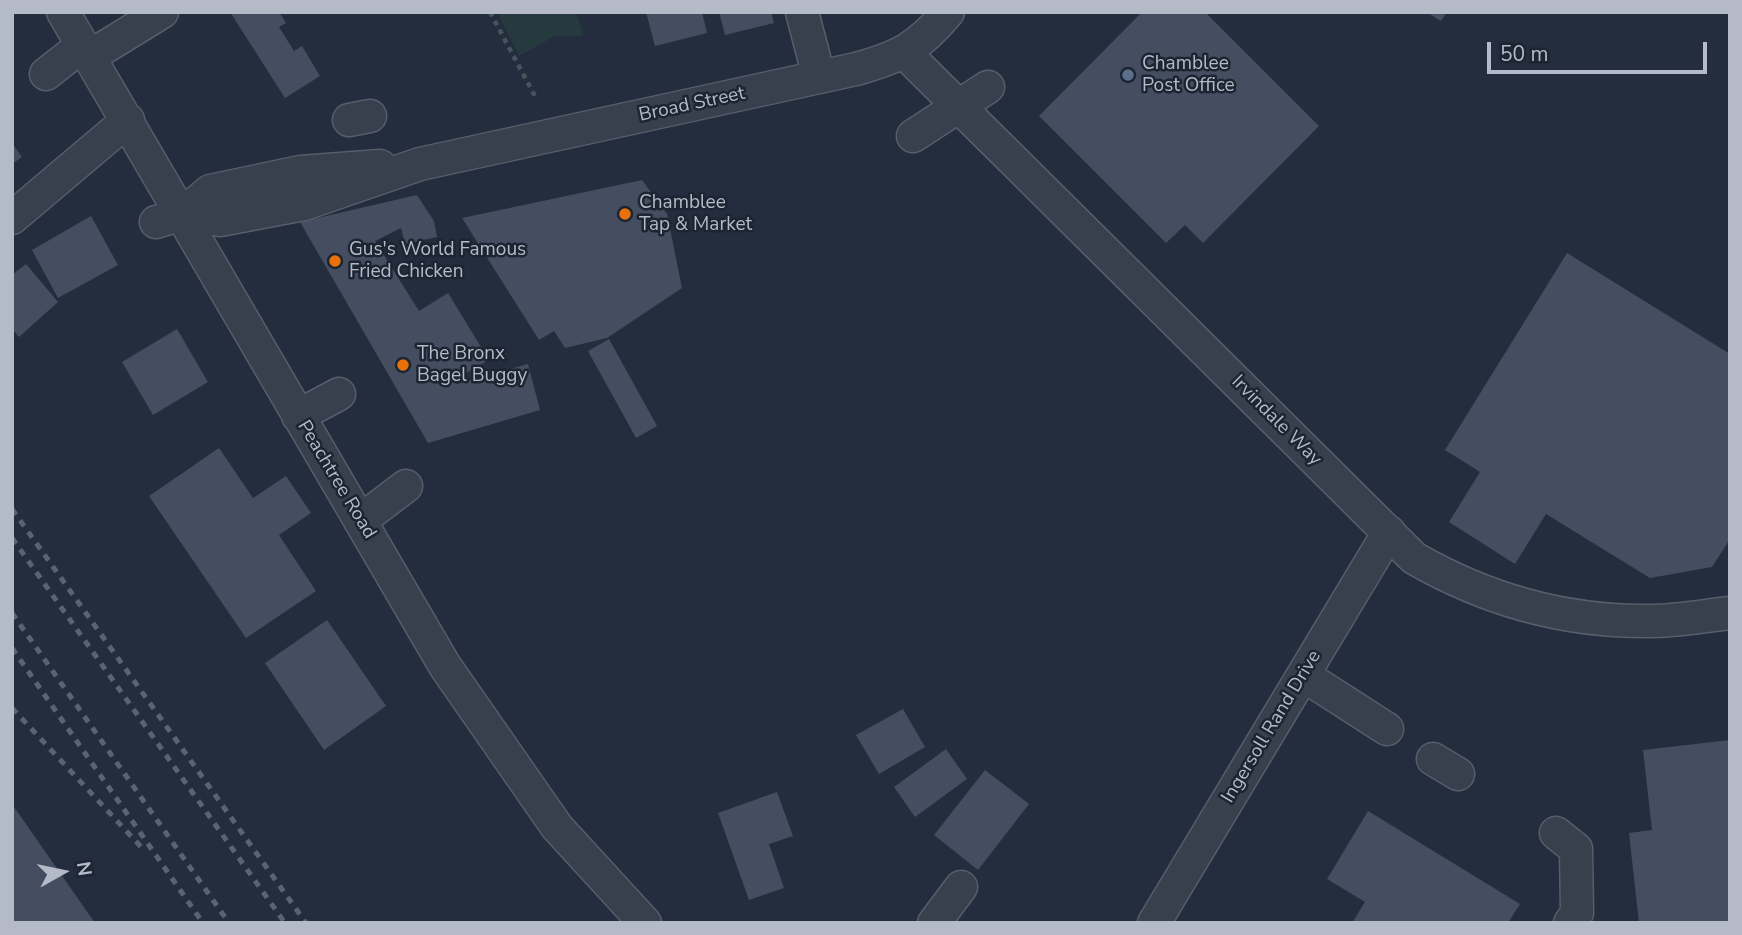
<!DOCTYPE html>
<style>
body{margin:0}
#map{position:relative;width:1742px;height:935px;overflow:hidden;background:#242d3d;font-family:"Nunito Sans",sans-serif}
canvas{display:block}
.frame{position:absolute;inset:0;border:14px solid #b4bac8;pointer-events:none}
.north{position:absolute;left:28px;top:837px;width:70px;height:70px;-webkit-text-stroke:5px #1d2432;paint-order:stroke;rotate:81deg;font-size:19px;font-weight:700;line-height:28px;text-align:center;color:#b4bac8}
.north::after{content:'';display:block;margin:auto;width:24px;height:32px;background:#b4bac8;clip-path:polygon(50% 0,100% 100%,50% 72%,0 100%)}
.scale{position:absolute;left:1487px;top:42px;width:220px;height:32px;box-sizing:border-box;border:4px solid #b4bac8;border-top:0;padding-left:9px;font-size:21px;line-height:24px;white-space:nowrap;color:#b4bac8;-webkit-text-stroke:5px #1d2432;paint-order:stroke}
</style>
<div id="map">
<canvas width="1742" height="935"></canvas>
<div class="frame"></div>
<div class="north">N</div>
<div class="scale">50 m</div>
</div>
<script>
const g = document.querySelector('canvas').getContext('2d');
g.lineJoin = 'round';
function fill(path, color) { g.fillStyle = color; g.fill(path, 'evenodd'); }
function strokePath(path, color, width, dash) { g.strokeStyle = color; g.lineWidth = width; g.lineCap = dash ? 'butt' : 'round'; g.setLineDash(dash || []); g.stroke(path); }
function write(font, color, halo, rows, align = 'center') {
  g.font = font + ' "Nunito Sans",sans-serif'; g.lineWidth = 5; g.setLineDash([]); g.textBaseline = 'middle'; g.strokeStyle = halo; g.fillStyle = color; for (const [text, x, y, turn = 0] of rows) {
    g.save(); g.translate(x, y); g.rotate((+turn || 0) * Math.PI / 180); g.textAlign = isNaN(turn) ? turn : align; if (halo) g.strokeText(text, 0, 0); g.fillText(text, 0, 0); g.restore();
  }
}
const green = new Path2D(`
 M497,12H576L584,36H555L519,56Z`);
const building = new Path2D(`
 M230,12H279L286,23L279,27L294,51L302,46L320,76L285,98Z
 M646,12H702L707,33L655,46Z
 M719,12H771L774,23L725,35Z
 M1142,12H1205L1319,126L1203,243L1185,225L1166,243L1039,116Z
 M1426,12H1447L1441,21Z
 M12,143L22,157L12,164Z
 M642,180L667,214L682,288L607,338L565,348L554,331L539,340L462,218Z
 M417,195L434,221L437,237L405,244L401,228L375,241L419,311L448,293L489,360L454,380L457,384L528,364L540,410L428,443L300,222Z
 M91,216L118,265L58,298L32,250Z
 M1567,253L1730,354V539L1712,567L1650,578L1546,514L1515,564L1449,522L1480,472L1445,450Z
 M26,264L58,302L19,337L12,329V275Z
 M177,329L208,382L153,415L122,362Z
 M609,339L657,426L636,438L588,351Z
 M219,448L253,498L286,476L311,513L279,535L316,591L246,638L149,496Z
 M327,620L386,706L324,750L265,663Z
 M903,709L925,747L879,774L856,735Z
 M1730,740V923H1639L1629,833L1652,830L1643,750Z
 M946,749L967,779L915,817L894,787Z
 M985,770L1029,804L978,870L934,835Z
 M777,792L793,836L769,844L784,888L749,900L718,813Z
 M12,804L95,923H12Z
 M1368,811L1520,904L1508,923H1352L1365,902L1327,879Z`);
const path = new Path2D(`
 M490,12L537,100`);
const minor = new Path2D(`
 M63,12L445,666L557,827L645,923
 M802,12L819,77
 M905,53L1414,558C1485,599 1562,621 1644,621C1672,622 1702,616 1730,613
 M89,57L162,12
 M46,74L83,45
 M349,120L370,116
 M913,136L988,87
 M183,214L220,220L304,204L420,164L856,69C900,57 919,47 948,12
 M12,218L128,120
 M156,222L183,214L210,191L300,172L380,166
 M298,416L339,394
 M360,521L406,486
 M1303,675L1387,729
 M1433,759L1458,774
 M1556,833L1576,849L1577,913L1570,923
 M934,923L961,887
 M1154,923L1389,532`);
const rail = new Path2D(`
 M12,509L306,923
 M12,538L285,923
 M12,613L229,923
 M12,648L203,923
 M12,708L144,850`);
const markers = [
 [1128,75,7,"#5c6f8a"],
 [625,214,7,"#e8710a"],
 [335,261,7,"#e8710a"],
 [403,365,7,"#e8710a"]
];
const poiNames = [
 ["Chamblee",1142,64],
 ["Post Office",1142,86],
 ["Chamblee",639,203],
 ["Tap & Market",639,225],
 ["Gus's World Famous",349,250],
 ["Fried Chicken",349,272],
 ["The Bronx",417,354],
 ["Bagel Buggy",417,376]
];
const streetNames = [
 ["Broad Street",692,105,-12],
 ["Irvindale Way",1276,421,45],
 ["Peachtree Road",336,480,59],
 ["Ingersoll Rand Drive",1272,727,-59]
];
fill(green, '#26393e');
fill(building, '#454e61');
strokePath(minor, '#565d6b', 35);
strokePath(path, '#44565b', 4.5, [5, 5]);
strokePath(minor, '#383f4d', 32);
strokePath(rail, '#5a6374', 5, [7, 7]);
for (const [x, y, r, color] of markers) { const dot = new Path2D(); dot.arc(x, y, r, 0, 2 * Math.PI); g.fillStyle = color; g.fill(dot); strokePath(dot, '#1d2432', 2.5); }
write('19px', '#b4bac8', '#1d2432', poiNames, 'left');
write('19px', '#b4bac8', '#1d2432', streetNames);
</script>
